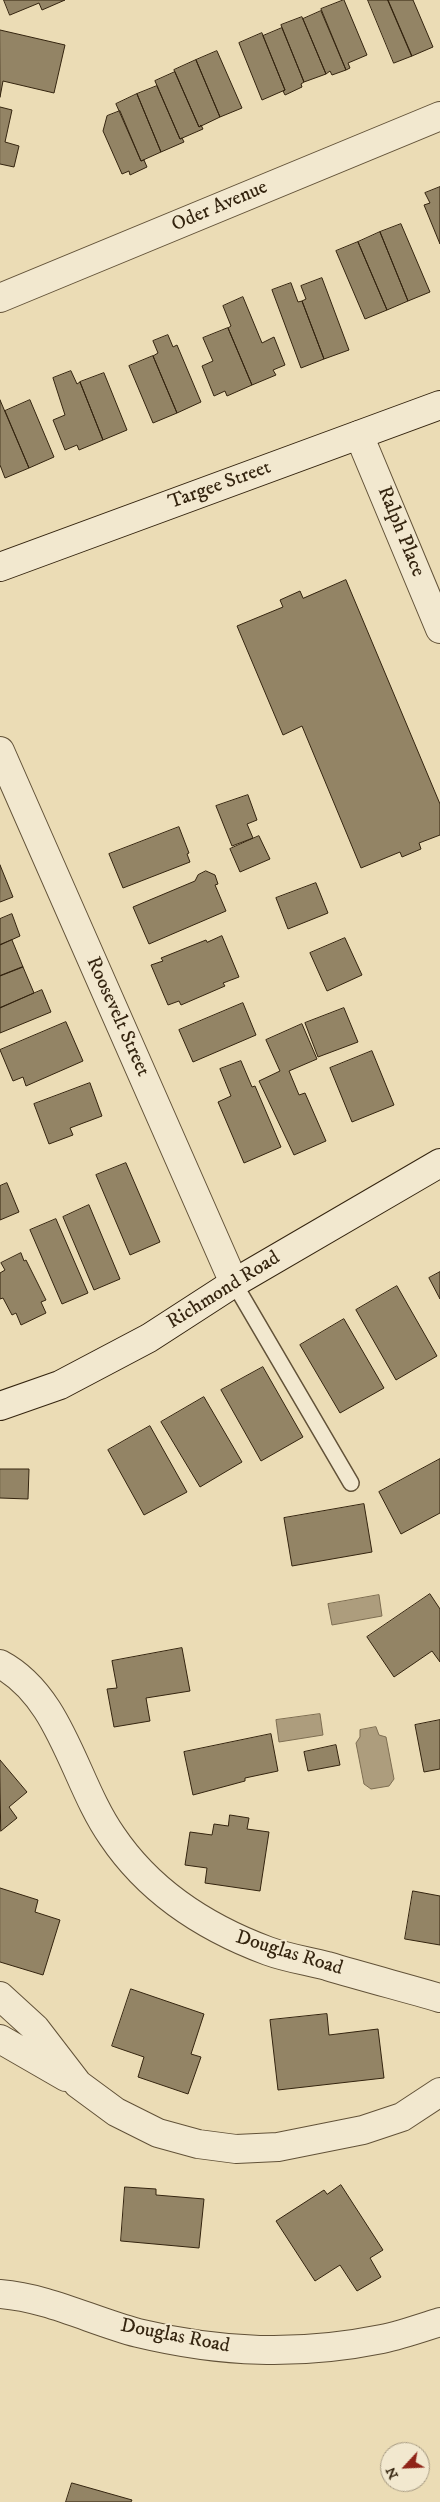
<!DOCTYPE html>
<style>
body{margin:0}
#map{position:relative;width:440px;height:2502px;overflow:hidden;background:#ebdcb5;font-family:"IM FELL DW Pica",serif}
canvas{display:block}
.north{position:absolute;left:380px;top:2442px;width:50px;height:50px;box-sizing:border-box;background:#f2e8cf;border:1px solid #a69a82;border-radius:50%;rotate:245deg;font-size:14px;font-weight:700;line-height:20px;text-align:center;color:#34240f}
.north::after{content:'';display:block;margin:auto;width:18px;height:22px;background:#8f2418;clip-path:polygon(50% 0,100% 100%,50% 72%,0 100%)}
</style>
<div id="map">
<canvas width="440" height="2502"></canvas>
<div class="north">N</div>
</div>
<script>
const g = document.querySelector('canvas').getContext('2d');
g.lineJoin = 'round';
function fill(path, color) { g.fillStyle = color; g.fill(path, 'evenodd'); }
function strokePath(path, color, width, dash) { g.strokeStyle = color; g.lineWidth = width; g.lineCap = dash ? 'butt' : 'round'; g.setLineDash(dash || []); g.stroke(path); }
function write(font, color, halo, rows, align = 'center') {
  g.font = font + ' "IM FELL DW Pica",serif'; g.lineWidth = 4; g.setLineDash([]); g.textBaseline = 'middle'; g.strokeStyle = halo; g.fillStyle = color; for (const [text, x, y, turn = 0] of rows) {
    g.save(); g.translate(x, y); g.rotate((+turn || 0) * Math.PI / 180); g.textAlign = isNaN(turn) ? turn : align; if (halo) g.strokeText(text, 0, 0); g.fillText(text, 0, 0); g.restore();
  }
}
const water = new Path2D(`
 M379,1595L382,1616L332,1625L328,1604Z
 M320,1714L323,1735L279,1742L276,1720Z
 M376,1727L379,1735L386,1737L394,1779L389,1786L371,1789L364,1784L356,1743L360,1737V1730Z`);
const building = new Path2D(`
 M4,0H65L42,10L39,3L10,15Z
 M344,0L367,55L348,63L350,68L346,70L321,9Z
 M368,0H388L412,56L394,63Z
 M388,0H413L433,47L412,56Z
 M321,11L346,70L332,75L330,71L326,74L303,19Z
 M302,17L326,74L304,82L281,25Z
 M282,28L304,82L301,84L302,87L285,95L283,91L285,90L263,36Z
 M0,30L65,45L54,93L3,81L0,97Z
 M262,33L285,90L262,100L239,43Z
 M217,51L242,108L220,117L196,60Z
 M196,60L220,117L199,127L174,70Z
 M175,72L199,127L201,125L203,129L180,139L155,81Z
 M157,86L180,139L182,138L184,142L161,152L137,94Z
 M137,94L161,152L141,161L116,104Z
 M0,107L12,110L5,142L19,146L14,167L0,164Z
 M120,111L141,161L144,160L147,167L130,175L129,171L122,174L103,131L107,116Z
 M440,187V244L424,205L430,203L425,193Z
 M401,224L430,292L408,301L380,232Z
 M380,232L408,301L387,310L358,242Z
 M358,242L387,310L365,319L336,251Z
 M322,278L349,350L324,359L302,301L306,299L301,286Z
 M291,283L298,302L302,301L324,359L301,368L272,290Z
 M243,297L262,343L274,337L285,365L273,370L276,375L252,385L228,328L231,326L223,306Z
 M228,328L252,385L227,396L225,391L214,396L202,366L213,361L203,338Z
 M168,335L173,347L177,345L201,402L177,413L153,356L158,353L153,341Z
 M153,356L177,413L153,423L129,366Z
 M71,371L77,384L80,382L103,440L79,450L77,445L65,450L53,420L65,415L53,378Z
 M104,373L127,430L103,440L80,382Z
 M0,400L29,468L5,478L0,465Z
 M30,400L54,457L29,468L5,411Z
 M346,580L440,804V835L419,843L421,849L402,857L400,852L361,868L302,726L283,735L237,626L283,607L280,600L300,591L303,598Z
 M248,795L257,820L247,824L253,838L232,846L216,806Z
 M179,827L189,853L187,854L190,862L123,888L109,854Z
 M259,836L270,859L240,872L230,849Z
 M0,865L13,897L0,902Z
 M206,871L215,875L218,884L215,885L226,911L149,944L133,907L195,881L198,875Z
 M316,883L328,913L288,929L276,898Z
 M12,914L20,936L0,945V919Z
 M222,936L239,977L223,983L225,986L181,1005L179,1001L168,1005L151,965L163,961L161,958L206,940L207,942Z
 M345,938L362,975L327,991L310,953Z
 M12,940L23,967L0,976V945Z
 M23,967L34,993L0,1008V976Z
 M42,990L51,1012L0,1033V1008Z
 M243,1003L256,1035L193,1062L179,1030Z
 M344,1008L358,1042L318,1057L305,1023Z
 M66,1022L83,1061L26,1086L23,1077L13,1081L0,1050Z
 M302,1024L317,1059L289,1071L299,1095L305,1093L326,1141L294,1155L259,1081L280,1071L266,1040Z
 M372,1051L394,1105L352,1122L330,1068Z
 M241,1061L252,1087L255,1086L281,1147L244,1163L218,1102L231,1096L220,1069Z
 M90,1083L102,1116L70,1128L73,1135L49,1144L34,1104Z
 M126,1163L160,1242L130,1255L96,1175Z
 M7,1183L19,1212L0,1220V1186Z
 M89,1205L120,1279L94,1290L63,1217Z
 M56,1219L88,1293L62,1304L30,1230Z
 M21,1253L24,1261L26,1260L46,1300L41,1302L46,1313L21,1325L16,1313L12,1315L3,1298L0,1299V1273L5,1270L1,1263Z
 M440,1272V1299L429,1278Z
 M397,1286L437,1356L396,1380L356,1310Z
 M344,1319L384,1388L340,1413L300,1345Z
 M263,1367L303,1437L261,1461L221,1390Z
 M204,1397L242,1462L200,1487L161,1422Z
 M150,1426L187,1492L144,1515L108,1450Z
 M440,1459V1513L401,1534L379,1492Z
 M0,1469H29L28,1499L0,1498Z
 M364,1504L372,1552L292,1566L284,1518Z
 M430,1594L440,1609V1662L432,1651L394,1677L367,1637Z
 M182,1648L190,1691L146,1698L150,1721L114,1727L107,1689L117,1688L112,1661Z
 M440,1720V1769L424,1772L415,1725Z
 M271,1734L278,1771L245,1778V1781L193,1795L184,1752Z
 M336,1745L340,1765L308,1771L304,1752Z
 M0,1760L27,1792L9,1807L17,1818L1,1831Z
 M230,1815L249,1818L247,1829L269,1832L260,1891L205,1883L207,1868L185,1865L190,1832L212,1835L214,1824L228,1826Z
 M0,1888L38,1900L35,1912L60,1920L43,1975L0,1962Z
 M413,1891L440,1896V1945L405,1939Z
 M131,1989L204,2014L191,2054L201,2057L188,2094L138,2077L144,2057L112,2046Z
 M327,2014L329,2035L378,2029L384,2078L278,2090L270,2020Z
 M341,2185L383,2250L370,2258L381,2277L357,2291L340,2265L315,2281L276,2221L324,2190L327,2194Z
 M125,2187L156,2189V2195L204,2199L199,2248L121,2241Z
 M72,2483L132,2500L131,2502H66Z`);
const service = new Path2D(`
 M234,1283L351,1483`);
const minor = new Path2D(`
 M0,298L440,116
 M359,435L440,629
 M0,751L234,1283
 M0,1664C62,1697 74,1782 112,1836C149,1891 206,1928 268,1951C287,1958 308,1961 327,1966C364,1977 402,1987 440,1998
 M0,1996L35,2028L78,2084L116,2112L158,2133L198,2144L236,2149L278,2147L363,2130L402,2117L440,2092
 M0,2039L66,2077
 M0,2294C49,2298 92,2321 138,2333C221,2353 298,2356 382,2339C401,2335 421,2328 440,2322`);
const secondary = new Path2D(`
 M0,567L440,405
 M0,1406L60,1385L149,1338L234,1283L440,1163`);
const streetNames = [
 ["Oder Avenue",220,207,-23],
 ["Targee Street",220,486,-20],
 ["Ralph Place",400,532,68],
 ["Roosevelt Street",117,1017,66],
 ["Richmond Road",224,1291,-32],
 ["Douglas Road",289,1954,17],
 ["Douglas Road",175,2337,11]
];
fill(water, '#ad9d7d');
strokePath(water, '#7d6d51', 1);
fill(building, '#938465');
strokePath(building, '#34240f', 1);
strokePath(service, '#625238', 18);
strokePath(minor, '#625238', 30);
strokePath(secondary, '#34240f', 30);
strokePath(service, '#f2e8cf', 15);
strokePath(minor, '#f2e8cf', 28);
strokePath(secondary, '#f2e8cf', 28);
write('20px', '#34240f', '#f2e8cf', streetNames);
</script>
